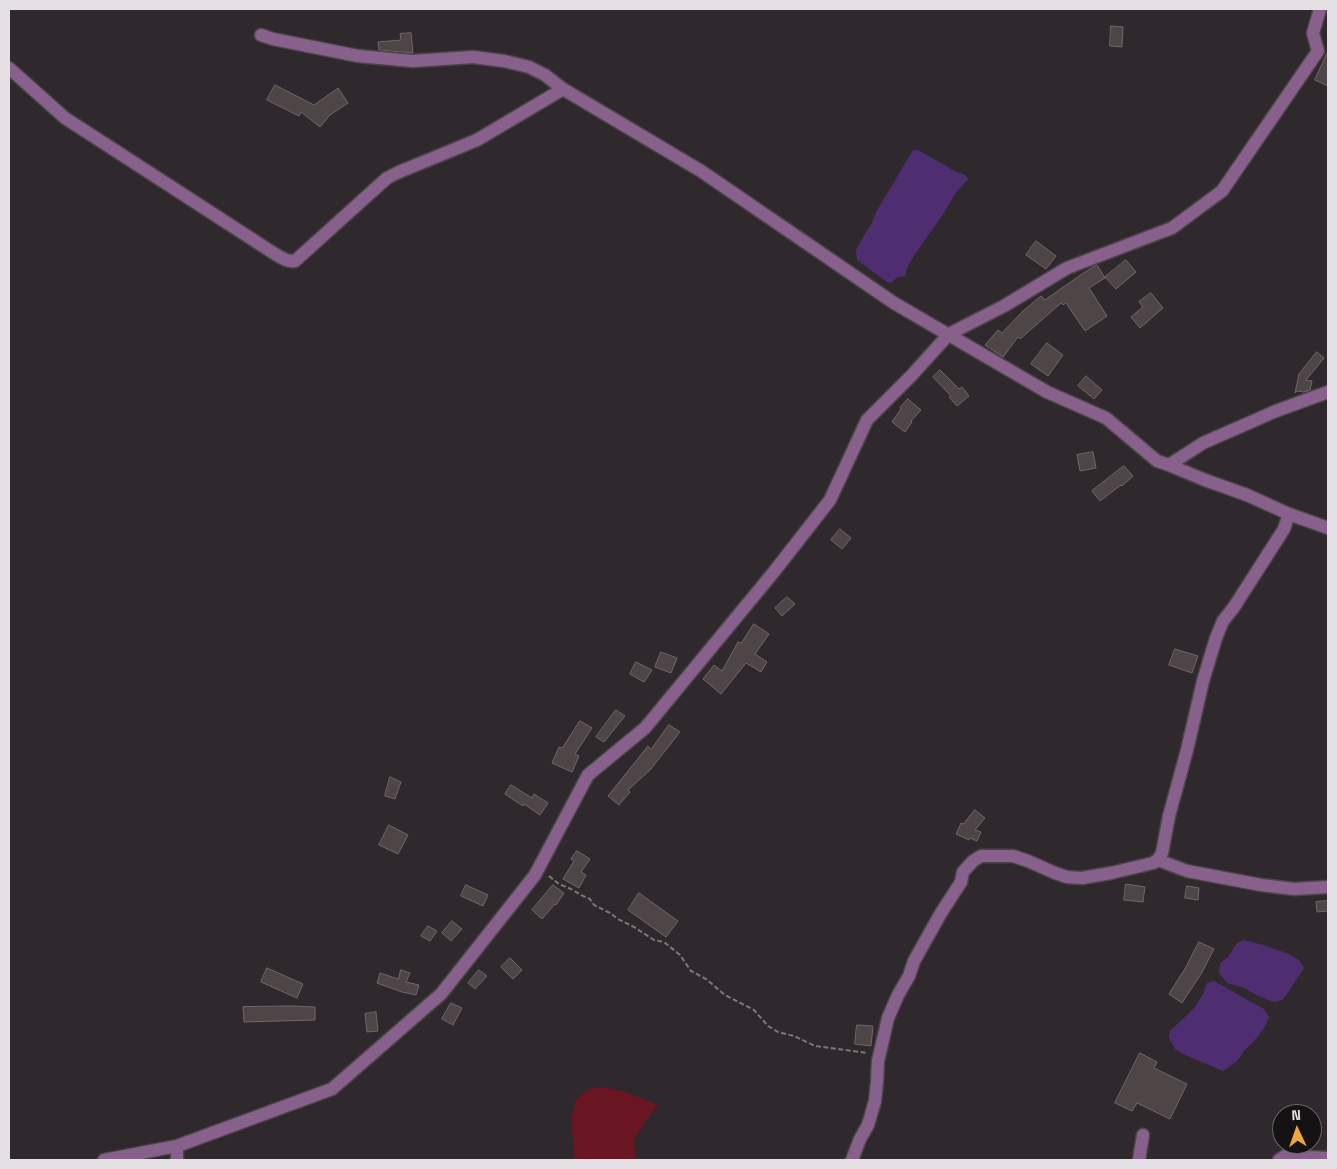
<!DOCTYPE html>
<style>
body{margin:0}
#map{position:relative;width:1337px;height:1169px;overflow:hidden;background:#2f282c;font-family:"Space Grotesk",sans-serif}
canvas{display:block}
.frame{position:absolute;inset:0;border:10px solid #e5e0e3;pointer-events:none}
.north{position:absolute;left:1272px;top:1104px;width:50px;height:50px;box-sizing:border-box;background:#151214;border:1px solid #686467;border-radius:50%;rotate:357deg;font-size:14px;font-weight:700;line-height:20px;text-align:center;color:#e5e0e3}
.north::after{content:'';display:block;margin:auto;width:18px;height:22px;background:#efa73d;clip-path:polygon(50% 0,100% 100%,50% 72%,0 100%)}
</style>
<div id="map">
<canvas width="1337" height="1169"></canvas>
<div class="frame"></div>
<div class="north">N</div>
</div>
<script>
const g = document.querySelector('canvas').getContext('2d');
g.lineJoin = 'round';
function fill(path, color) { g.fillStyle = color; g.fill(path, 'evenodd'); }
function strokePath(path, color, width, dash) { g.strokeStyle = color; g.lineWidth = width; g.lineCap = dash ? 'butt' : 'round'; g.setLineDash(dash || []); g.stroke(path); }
const green = new Path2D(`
 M605,1087L628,1093L658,1105L644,1123L634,1141L636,1160H575L571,1119L576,1099L589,1089Z`);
const water = new Path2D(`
 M913,150H918L955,171L965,175L968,179L955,194L944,213L915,254L908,266L905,276L898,277L891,283L887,282L857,260L856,250L867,230L871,225L876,212Z
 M1244,940L1263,945L1289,954L1299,960L1304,968L1287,994L1282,1000L1274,1002L1258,996L1244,988L1227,983L1219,973L1220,963L1228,957L1237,943Z
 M1214,981L1264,1009L1269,1017C1265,1031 1253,1042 1243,1052C1239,1061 1231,1066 1223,1071L1183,1054L1175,1049L1169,1038L1170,1031L1194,1008L1202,996L1207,983Z`);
const building = new Path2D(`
 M1111,26L1123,27L1122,47L1110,46Z
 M411,33L413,53L379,50L378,42L401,40L400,34Z
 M1328,51V86L1315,80Z
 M275,85L314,105L338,88L348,103L330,115L320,127L301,112L299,116L267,100Z
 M1036,241L1056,256L1046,269L1026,255Z
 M1126,260L1136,272L1116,289L1105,277Z
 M1097,265L1105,278L1089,288L1107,316L1085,331L1066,303L1063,305L1061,303L1020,339L1018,337L1003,357L985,345L998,330L1002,333L1023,311L1041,296L1045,300L1082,274Z
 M1151,293L1163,308L1140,328L1131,317L1143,307L1139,302Z
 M1047,343L1063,355L1048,376L1031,364Z
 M1317,352L1324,358L1306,380L1312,381L1310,390L1304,392L1297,391L1295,393L1299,374Z
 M940,370L959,389L962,387L969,396L957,406L949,397L951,396L933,377Z
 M1086,376L1102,390L1094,399L1078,386Z
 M908,399L921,410L911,421L912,422L905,432L892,422L901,409L900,408Z
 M1093,452L1096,468L1080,471L1077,455Z
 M1124,466L1133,476L1122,486L1121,485L1100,501L1092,491Z
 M840,529L851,538L842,549L831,540Z
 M787,597L795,604L782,616L775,608Z
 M754,624L769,634L755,654L767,662L761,672L746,663L721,694L703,679L714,665L722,671L738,642L741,643Z
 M1175,649L1198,656L1192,673L1169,665Z
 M661,652L677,658L671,673L655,667Z
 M636,662L652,670L644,682L630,674Z
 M616,710L625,716L604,742L596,737Z
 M580,721L592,728L575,754L579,756L572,772L552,763L559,747L562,748Z
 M669,725L680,732L650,770L628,790L630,792L619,805L608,796L648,746L651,749Z
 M390,777L401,782L395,799L385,796Z
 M511,785L532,798L534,794L548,803L540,815L524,804L523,806L505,794Z
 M975,810L985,818L975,830L981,832L977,841L970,838L969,840L956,834L961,823L963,824Z
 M389,825L408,835L398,854L379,845Z
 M577,851L590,859L581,872L586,875L579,888L563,879L574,861L571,859Z
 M1126,884L1145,887L1143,902L1124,900Z
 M466,885L488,895L483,906L461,896Z
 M553,885L564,893L556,905L555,904L542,919L532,910Z
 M1187,886L1199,888L1198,900L1185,898Z
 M639,893L678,921L666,937L628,910Z
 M1328,901V911L1317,912L1316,902Z
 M452,921L462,929L451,941L442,933Z
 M428,926L437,931L430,941L421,936Z
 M1199,942L1214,949L1201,974L1182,1003L1169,994L1186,967Z
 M510,958L522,970L513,979L501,967Z
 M267,968L303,984L297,998L261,982Z
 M401,970L410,973L406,982L419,985L416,995L402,992L377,983L380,973L398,979Z
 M479,970L487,976L475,989L468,983Z
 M451,1003L462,1008L453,1025L442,1019Z
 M292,1006L315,1007V1020L244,1022L243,1007Z
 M376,1012L378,1031L367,1032L365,1014Z
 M857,1025L873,1026L871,1046L855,1044Z
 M1140,1053L1157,1062L1154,1068L1187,1084L1170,1119L1137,1103L1132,1111L1115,1103Z`);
const path = new Path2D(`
 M549,876L559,884L571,889L581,895L590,899L594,905L610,913L618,919L634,927L654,940L664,942L680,955L691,971L706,979L725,995L754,1010L768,1026L778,1032L794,1036L815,1046L868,1053`);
const minor = new Path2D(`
 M261,35L273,39L358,56L413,61L473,57L504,61L529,67L545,75L563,89L701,171L894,303L1047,392L1106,418L1157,461L1169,465L1203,443L1276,411L1328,392
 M9,68L65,118L275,254C282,258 287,262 295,261L387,178L399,172L477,140L563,89
 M1289,514L1328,528
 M1158,860L1187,871L1261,885L1294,889L1328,887
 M177,1146V1160
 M104,1160L177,1146L332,1089L441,994L535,875L588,775L645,728L773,573L830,500L867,420L912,375L949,334L1004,306L1067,268L1172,228L1222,191L1318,51L1313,33L1320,9
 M852,1160L860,1139L868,1125L875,1101L877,1082L878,1061L888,1018L898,995L909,976L914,961L941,913L961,882L963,872L973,861L981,856H1013L1028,861L1055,873L1067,877L1082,878L1111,873L1153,863L1158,860L1162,853L1169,816L1187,750L1203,681L1216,638L1223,621L1234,607L1284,529L1289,514L1280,510L1247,495L1205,480L1169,465
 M1139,1160L1143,1135
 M1279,1160L1285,1156L1328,1158`);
fill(green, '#691622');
fill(water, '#4f2d71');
fill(building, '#4e4547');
strokePath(building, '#71676a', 1);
strokePath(minor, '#4c4549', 15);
strokePath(path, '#7d767a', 2, [5, 2.5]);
strokePath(minor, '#87618c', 12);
</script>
